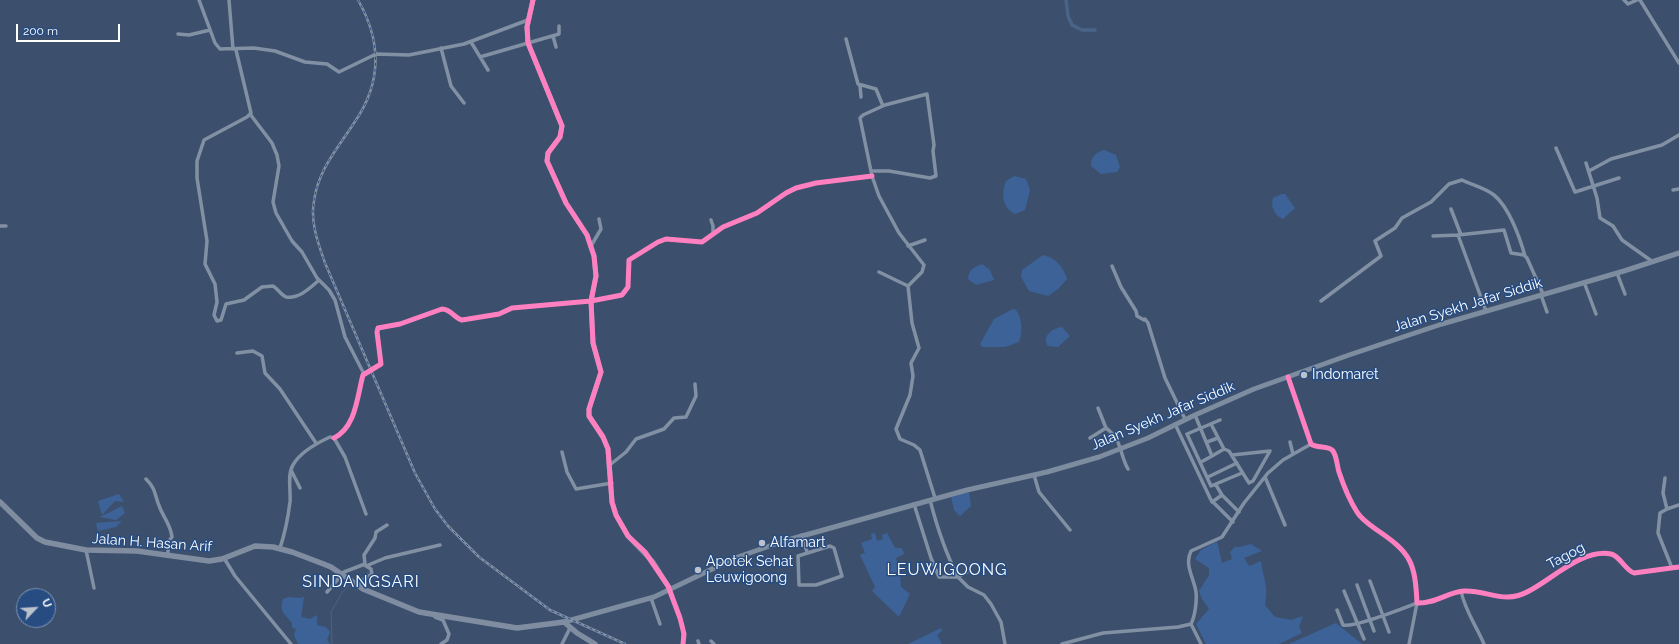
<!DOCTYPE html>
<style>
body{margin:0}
#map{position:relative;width:1679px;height:644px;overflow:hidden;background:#3c506d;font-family:Raleway,sans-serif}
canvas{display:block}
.north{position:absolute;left:16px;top:588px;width:40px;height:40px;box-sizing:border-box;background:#274c82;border:1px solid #7d94b4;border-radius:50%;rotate:65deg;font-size:11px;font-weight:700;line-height:16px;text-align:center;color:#fff}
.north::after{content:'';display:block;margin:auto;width:14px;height:18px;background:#bbc2cc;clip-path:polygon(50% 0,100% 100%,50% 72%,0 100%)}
.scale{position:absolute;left:16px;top:24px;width:104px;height:18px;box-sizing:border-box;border:2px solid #fff;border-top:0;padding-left:5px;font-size:12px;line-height:14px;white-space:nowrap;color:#fff;-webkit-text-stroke:3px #274c82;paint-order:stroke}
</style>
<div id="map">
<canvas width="1679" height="644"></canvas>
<div class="north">U</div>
<div class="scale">200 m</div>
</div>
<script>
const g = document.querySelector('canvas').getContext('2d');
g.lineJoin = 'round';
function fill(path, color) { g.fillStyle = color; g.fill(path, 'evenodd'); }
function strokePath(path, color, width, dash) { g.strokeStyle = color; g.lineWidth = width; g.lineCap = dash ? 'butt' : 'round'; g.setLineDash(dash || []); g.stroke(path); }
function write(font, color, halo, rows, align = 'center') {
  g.font = font + ' Raleway,sans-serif'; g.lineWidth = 3; g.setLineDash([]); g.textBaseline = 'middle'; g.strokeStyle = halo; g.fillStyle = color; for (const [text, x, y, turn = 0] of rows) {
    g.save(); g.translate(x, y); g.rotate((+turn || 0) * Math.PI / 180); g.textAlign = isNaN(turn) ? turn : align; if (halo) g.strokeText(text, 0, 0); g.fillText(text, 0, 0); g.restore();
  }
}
const green = new Path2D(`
 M1104,150L1116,155L1120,167L1117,172L1101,174L1091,166C1090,157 1097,152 1104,150Z
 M1014,176L1026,179L1030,190L1025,210L1015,214C1002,208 1001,193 1006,181Z
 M1282,194H1285L1295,208L1283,219C1275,216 1270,207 1273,198Z
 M1043,255C1055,257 1064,268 1067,279L1058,289L1048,296L1029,291L1021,277L1022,270Z
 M982,264L990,270L994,280L976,285L968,279C969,269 973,268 982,264Z
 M1013,309L1016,310C1022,317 1023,333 1019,342L1005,347H982L980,344L994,319Z
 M1062,327L1070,336L1058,347L1048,346C1041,336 1053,328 1062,327Z
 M969,492L971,506L960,516L954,510L951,497Z
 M119,494L124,502L115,501L102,515L98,501Z
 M122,506L125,513L116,520L100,517Z
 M122,521L116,527L98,531L96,523Z
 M875,533L877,541L883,539L882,535L887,533L895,548H902L904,554L896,558L900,572L901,587L910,594L899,617L872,591L875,587L860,555L865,553L861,543L872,539L871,534Z
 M1217,541L1222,563L1232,559L1230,552L1235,547H1240L1251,544L1262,551L1244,558L1249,566L1261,561C1263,579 1269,585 1265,605L1275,617L1291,620L1303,616L1299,627L1302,633L1279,644H1206L1196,624L1209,609L1202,599L1199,591L1209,575V568L1195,559L1201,550Z
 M289,597L300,598L304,597L301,617L310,619L317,615V625L326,627L330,632L327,640L330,644H298L294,635L296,628L294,629L292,627V623C285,614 279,612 283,599Z
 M1336,623L1362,644H1289Z
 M941,628L942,631L937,635L942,644H908Z`);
const stream = new Path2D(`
 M355,581L366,576L369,571
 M332,644L331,612L342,593L349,585`);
const canal = new Path2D(`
 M1066,0L1068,16L1072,25L1082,30H1095`);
const street = new Path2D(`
 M199,0L215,43L220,49L254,48L275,51L305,62L327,64L339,72L376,54L409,55L464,44L528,20
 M229,0L233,49
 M1624,0L1628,4L1637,0
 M1640,0L1679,63
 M178,34L189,35L210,30
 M553,36L556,47
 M846,39L858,84L876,89L883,106
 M471,42L488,70
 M441,48L451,86L464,103
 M236,50L251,113L247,117L204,140L197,161V178L207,241L205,264L215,284L217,302L214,315L217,321L221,320L226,304L244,300L262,287L273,286C278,289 281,295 286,297C299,299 310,288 318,281
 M480,57L559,34V26
 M860,86L861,97
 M250,114L272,143L277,155L279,166L273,202L276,213L292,241L302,252L317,278L329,290L335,300L345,337L364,374
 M1556,148L1575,192L1619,178
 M1586,163L1597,198L1600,218L1613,226L1622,240L1653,262
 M871,171H889L930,178L936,176L933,151L934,145L927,94L885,105L863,115L860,118L872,176L879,196L899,233L924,265L922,272L908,286L912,323L919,348L911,363L913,376L910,395L896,429L900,439L914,445L920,450L935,498
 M1589,171L1611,159L1662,145L1679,135
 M1673,190L1679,189
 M1451,209L1461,235
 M711,220L713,226V233
 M0,226H6
 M1433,236L1458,235
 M591,246L601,229L599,219
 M908,246L925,240
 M1112,266L1121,287L1136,311L1137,316L1144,320L1145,319L1148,323L1165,378L1185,419
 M879,272L908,286
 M1617,273L1625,294
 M1584,282L1596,314
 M1541,295L1547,312
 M1321,301L1381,256L1375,241L1395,228L1402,218L1431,202L1449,184L1462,180C1472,185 1485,188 1494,195C1509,207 1520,238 1525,256
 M1486,311L1458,235L1504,230L1511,253L1524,255L1527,258L1543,294
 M237,353L253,351L262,356L265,373L280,389L316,443
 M1288,377L1311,444C1317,449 1329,445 1333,451C1337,457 1337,466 1339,472C1343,484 1350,501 1357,512C1361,519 1370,525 1377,530C1411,553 1415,562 1417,603C1435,604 1448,592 1464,591C1488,590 1504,605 1529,591C1552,579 1584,548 1611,554C1620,556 1625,570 1634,573L1679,567
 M1098,408L1106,428
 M1195,415L1212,456L1224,449L1229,451L1249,483L1253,481L1270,451L1232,455
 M1220,420L1187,434L1211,486L1242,473
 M1175,424L1211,500L1233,522
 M1211,424L1224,449
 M334,438C356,427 357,397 363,375L381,364L377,332L378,328L400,324L442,309C451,309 454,318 462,320L499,314L512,308L591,301L622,295L628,287L629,260L658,242L666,239L702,242L723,227L757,213L786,193L796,188L816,183L872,176
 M1090,438L1106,428C1123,441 1119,453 1128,469
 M1207,442L1218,438
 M1290,442L1293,454
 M562,452L567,472L576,489L612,483
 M1201,462L1212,456
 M611,464L626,452L636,439L664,429L674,418L686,417L696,396L695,384
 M291,470L300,488
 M1034,475L1039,492L1070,530
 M1208,477L1237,463
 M1265,477L1285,525
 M1665,478L1663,493L1667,509L1660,513L1658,533L1672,568
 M146,479C157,490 154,495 160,508C164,518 171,526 172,537L168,542V556
 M1216,485L1222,495
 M930,500C937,527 945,552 958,577L967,572
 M1212,502L1222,495L1239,512
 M914,504L931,558L939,577H958L968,587L984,595L991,604L1001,622L1005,644
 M1667,509L1679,505
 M802,535L807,552
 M830,546L834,548L842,576L816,585H799L798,556Z
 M280,548C285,533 288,518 290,502C291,491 287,475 293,465C300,452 317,443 330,437L334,438L345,457L366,514
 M86,550L94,588
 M224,558L235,576L291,644
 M366,566L385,558L440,545
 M1370,581L1389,632
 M356,585L372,574L371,569L366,566
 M1357,585L1374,631
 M670,589L683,627V644
 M1344,591L1364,639
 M1461,591C1465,611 1476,625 1484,644
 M327,592L344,572L365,564L364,555L375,538L376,532L387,525
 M651,598L660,624
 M1337,610L1343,625C1354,628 1404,608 1417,603L1409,644
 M435,617L443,620L449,634L447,640L441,644
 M1191,624L1201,644
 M698,641L699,644
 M711,641L714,644
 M562,644L570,628
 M1062,644L1103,633L1178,627L1191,624C1195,616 1197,601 1196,592C1194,578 1184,565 1191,551L1222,537L1244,503L1268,473L1283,460L1311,444`);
const secondary = new Path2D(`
 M533,0L527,27L528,43L562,126L560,137L548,153L547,161L566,203L587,235L594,256L596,276L591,301L593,343L601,372L589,409V416L603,437L608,449L612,502L616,515L628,536L653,562L670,589
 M564,622L654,597L735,558L784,541L967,490L1047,472L1099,457L1148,438L1195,415L1254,389L1349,355L1442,324L1624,271L1679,253`);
const primary = new Path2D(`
 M0,502L37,538L45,542L86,550L137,551L209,561L222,559L255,546L273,547L292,552L321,563L331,567L363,589L419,612L517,628L564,622L577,633L595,644`);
const rail = new Path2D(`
 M358,0C382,42 382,83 354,123C338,148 318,170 314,201C310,222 318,243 325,263L415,473L435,509L448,526L479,557L550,610L625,644`);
const cycleway = new Path2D(`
 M533,0L527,27L528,43L562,126L560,137L548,153L547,161L566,203L587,235L594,256L596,276L591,301L593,343L601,372L589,409V416L603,437L608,449L612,502L616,515L628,536L645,552L668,586L680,618L684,634L683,644
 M1288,377L1311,444C1317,449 1329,445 1333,451C1337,457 1337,466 1339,472C1343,484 1350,501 1357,512C1361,519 1370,525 1377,530C1411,553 1415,562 1417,603C1435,604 1448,592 1464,591C1488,590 1504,605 1529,591C1552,579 1584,548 1611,554C1620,556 1625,570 1634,573L1679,567
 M334,438C356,427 357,397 363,375L381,364L377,332L378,328L400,324L442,309C451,309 454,318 462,320L499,314L512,308L591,301L622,295L628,287L629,260L658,242L666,239L702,242L723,227L757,213L786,193L796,188L816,183L872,176`);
const markers = [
 [1304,375,4,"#bbc2cc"],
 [762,543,4,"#bbc2cc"],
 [698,570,4,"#bbc2cc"]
];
const streetNames = [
 ["Jalan Syekh Jafar Siddik",1468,305,-17],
 ["Jalan Syekh Jafar Siddik",1163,416,-23],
 ["Jalan H. Hasan Arif",152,543,4],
 ["Tagog",1566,556,-28]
];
const poiNames = [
 ["Indomaret",1312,375],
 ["Alfamart",770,543],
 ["Apotek Sehat",706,562],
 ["Leuwigoong",706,578]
];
const quarterNames = [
 ["LEUWIGOONG",947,570],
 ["SINDANGSARI",361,582]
];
fill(green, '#3c6298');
strokePath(stream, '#4a6389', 1);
strokePath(canal, '#4a6389', 3.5);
strokePath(street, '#8290a3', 3.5);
strokePath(secondary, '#7d8c9f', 5);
strokePath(primary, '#808da1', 5.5);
strokePath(rail, '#8290a3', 2.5);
strokePath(rail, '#274c82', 1, [3]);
strokePath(cycleway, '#ff80c0', 5);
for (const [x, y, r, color] of markers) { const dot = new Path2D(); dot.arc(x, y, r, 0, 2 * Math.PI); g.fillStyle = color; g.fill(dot); strokePath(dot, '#274c82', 1.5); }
write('14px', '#fff', '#274c82', streetNames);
write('14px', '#fff', '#274c82', poiNames, 'left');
g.letterSpacing = '1px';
write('16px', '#fff', '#274c82', quarterNames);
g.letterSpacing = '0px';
</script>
